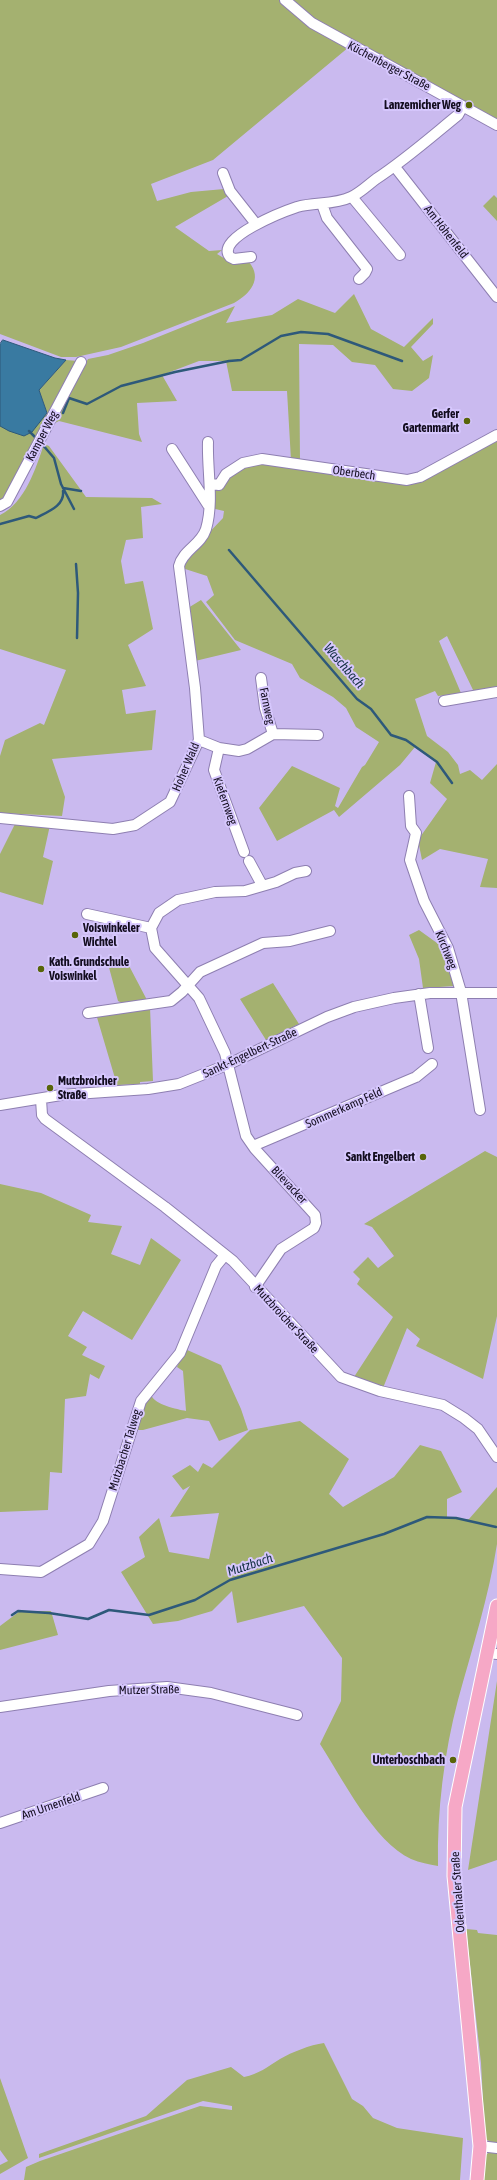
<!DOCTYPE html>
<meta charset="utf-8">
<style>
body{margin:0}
canvas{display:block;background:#cabaef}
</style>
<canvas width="497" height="2180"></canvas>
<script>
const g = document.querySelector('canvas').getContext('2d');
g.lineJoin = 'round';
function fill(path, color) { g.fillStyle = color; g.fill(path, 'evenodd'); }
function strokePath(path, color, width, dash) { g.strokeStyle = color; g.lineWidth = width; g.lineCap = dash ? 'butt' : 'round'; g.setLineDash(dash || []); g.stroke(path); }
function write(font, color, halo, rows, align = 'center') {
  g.font = font + ' "Asap Condensed",sans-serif'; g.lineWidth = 4; g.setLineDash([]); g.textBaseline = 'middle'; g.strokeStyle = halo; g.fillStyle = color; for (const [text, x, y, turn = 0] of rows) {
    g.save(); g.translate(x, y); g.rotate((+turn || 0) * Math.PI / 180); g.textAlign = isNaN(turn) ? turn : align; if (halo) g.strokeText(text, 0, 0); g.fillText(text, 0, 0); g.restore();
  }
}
const green = new Path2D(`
 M0,0H282L349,47L213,160L151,184L157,201L191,192L224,189L228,196L175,227L209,251L222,250L217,254L227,260L249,262C263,279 250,294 234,303L121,347L76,357H61L0,334Z
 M290,0H497V121L329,30Z
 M494,195L497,198V221L483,206Z
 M354,294L371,329L404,347L433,318V324L411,347L423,361L433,355L429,378L412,391L393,389L375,365L352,362L333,345L299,344L300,462L291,460L287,391H232L226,361H199L162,375L177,401L137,403L139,434L142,442L59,421L53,424L88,359L108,355L143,343L235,306L226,323L272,315L298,299L335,313Z
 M66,360L78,361L0,508V426L47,413L39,390Z
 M497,439V688L474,692L447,636L439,641L461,693L438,696L435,691L415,699L427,736L448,752L458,765L460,774L470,770L482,780L497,764V888L480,887L488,859L440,849L422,860L418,840L447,799L430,783L436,762L415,747L400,765L339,817L334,810L277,841L259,808L292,766L340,788L335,806L338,808L362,767L365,765L379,742L356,727L346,708L333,697L300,678L292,664L235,640L206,602L214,595L207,576L182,568L184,559L223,518L224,511L211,508L215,488L224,479L253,463L404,482Z
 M44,444L49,446L86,497L152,498L162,504L141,507L143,538L126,540L121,561L125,584L143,581L153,629L128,645L146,686L122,690L126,714L156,710L152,750L52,759L65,797L62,816L0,813V756L5,740L40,723L44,725L66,670L0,649V515C25,503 36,468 44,444Z
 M201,600L241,650L195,661L188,608Z
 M16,822L50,825L43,857L53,861L43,905L0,892V854Z
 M419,930L448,951L455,986L423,988L419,959L409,935Z
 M107,960H126L147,1000L122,1003L118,1001Z
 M273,983L299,1024L266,1040L240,999Z
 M150,1007L153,1081L140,1082V1084L117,1085L96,1014Z
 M485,1151L497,1157V1316L483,1379L416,1346L420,1339L407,1328L383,1388L354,1377L393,1317L357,1284L360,1279L353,1272L368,1257L378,1268L394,1256L372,1227L364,1224Z
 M0,1184L41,1193L91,1215L88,1222L122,1226L111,1254L140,1265L151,1238L181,1260L132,1340L83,1311L68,1336L87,1347L82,1355L105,1366L99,1379L90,1374L86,1396L65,1399L62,1473L50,1472L48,1510L0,1512Z
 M185,1349L221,1365L241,1409L248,1430L219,1441L209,1421L187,1418L143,1430H137L143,1404L151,1395C155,1405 177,1409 186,1411L183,1371L177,1367Z
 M300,1421L349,1459L329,1494L343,1507L394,1477L420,1445L441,1451L462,1492L447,1499V1519H469L497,1487C497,1505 497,1526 497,1544C489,1596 472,1649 458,1700C444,1753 437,1811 438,1866C429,1864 420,1863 411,1859C374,1842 342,1778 320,1744L341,1701L342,1658L304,1606L237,1623L232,1591L212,1611L178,1621L153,1624L121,1572L145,1557L139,1537L159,1518L169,1552L209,1559L219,1513L170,1517L190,1486L183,1490L172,1476L190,1465L198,1472L203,1463L212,1468L250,1430Z
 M20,1611H51L58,1635L0,1650V1626Z
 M497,1681V1860L468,1870Z
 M466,1929L477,1930L478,1933L497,1935V2145L485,2139L481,2063Z
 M324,2043L352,2099L363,2106L373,2118L397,2128L463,2138L460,2180H24L26,2167L40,2161L200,2106L232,2110V2106L203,2101L39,2158V2154L146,2116L187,2080L231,2067L244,2077C259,2074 267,2067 280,2059C292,2052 310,2045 324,2043Z
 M0,2078L28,2158L0,2174V2165L8,2161L0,2150Z
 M490,2151L497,2152V2180H481L485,2156Z`);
const water = new Path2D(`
 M3,340L55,358L66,360L39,390L47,413L32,432L24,436L9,431L0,426V344Z`);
const stream = new Path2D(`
 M63,413L69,398L87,404L121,386L175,372L229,361L241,360L281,336L301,332L328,334L402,361
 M29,431L37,439
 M42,444L54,458L61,484L74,509
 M63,488L81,491
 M0,524L29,516L36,518C47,512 65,506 63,491
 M229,550L357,699L371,709L391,735L406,740L437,762L452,783
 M76,564L78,593L77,638
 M12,1615L18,1611L49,1613L88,1619L109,1610L149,1615L195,1600L230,1580L384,1534L427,1517L456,1518L496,1527`);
const minor = new Path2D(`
 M285,0L312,23L497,125
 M395,167L497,297
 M223,173L230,191L256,224
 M352,197L400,255
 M322,204L327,218L367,269L365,273L359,279
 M251,257L234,259L230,257C214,238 285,211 297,207C315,202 334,205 351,197C360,193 368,185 376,179C405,160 431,137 458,115L463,106
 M172,449L208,505
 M211,484L219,485L226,474L243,463L262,459L407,480L420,477L497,435
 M0,506L7,502L81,362
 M261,678L265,708L273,734
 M444,701L497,692
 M199,740L219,748L239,751L247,749L273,734L318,735
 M219,748L214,770L244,852
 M409,796L411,826L416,833L410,860L424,901L448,948L461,992L480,1110
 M0,818L113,829L135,825L170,802L199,740L195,688L179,566C183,550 201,545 206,529C214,502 207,470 208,442
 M249,861L262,885
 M87,914L151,928
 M419,994L428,1048
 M88,1013L171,1001L182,992L200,972L263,943L290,941L330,931
 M41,1099L42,1115L45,1119L165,1207L233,1261L341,1377L380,1391L443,1405L464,1418L478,1429L497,1457
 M0,1105L61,1095L148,1089L179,1084L229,1064L327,1017L354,1007L394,998L430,993H497
 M253,1146L416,1077L432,1064
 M255,1287L281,1249L314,1228L316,1223L315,1215L255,1149L246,1136L225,1053L199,998L155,948L151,928L159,913L178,900L215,892L245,891L276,882L295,873L306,871
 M0,1569L41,1572L89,1544L103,1521L141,1401L180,1353L216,1266L225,1255
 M487,1653L497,1654
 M0,1707L109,1691L167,1687L211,1693L297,1715
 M0,1823L103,1788
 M480,2146L497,2148`);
const major = new Path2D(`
 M477,2180L480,2146L454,1876L455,1807L497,1606`);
const markers = [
 [469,105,4,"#586508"],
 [467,421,4,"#586508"],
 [75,935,4,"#586508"],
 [41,969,4,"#586508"],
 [50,1088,4,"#586508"],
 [423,1157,4,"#586508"],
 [453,1760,4,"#586508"]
];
const streetNames = [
 ["Küchenberger Straße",389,66,28],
 ["Am Höhenfeld",446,232,52],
 ["Kamper Weg",42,436,-62],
 ["Oberbech",354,473,8],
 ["Farnweg",267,706,78],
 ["Hoher Wald",186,767,-67],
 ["Kiefernweg",225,801,70],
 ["Kirchweg",446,950,68],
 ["Sankt-Engelbert-Straße",250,1053,-25],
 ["Sommerkamp Feld",344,1108,-24],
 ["Blievacker",289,1185,47],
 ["Mutzbroicher Straße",286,1319,47],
 ["Mutzbacher Talweg",125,1450,-73],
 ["Mutzer Straße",149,1690,-1],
 ["Am Urnenfeld",51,1806,-19],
 ["Odenthaler Straße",458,1892,-94]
];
const poiNames = [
 ["Lanzemicher Weg",461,105],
 ["Gerfer",459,414],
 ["Gartenmarkt",459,428],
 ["Voiswinkeler",83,928,"left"],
 ["Wichtel",83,942,"left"],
 ["Kath. Grundschule",49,962,"left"],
 ["Voiswinkel",49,976,"left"],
 ["Mutzbroicher",58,1081,"left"],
 ["Straße",58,1095,"left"],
 ["Sankt Engelbert",415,1157],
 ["Unterboschbach",445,1760]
];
const waterNames = [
 ["Waschbach",344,666,49],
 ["Mutzbach",250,1565,-18]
];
fill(green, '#a4b170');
fill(water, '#397aa1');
strokePath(water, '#2e597a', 1);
strokePath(stream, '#2e597a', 2.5);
strokePath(minor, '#8e7fb1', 12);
strokePath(major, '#fff', 15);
strokePath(minor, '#fff', 10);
strokePath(major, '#f6a8c6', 13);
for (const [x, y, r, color] of markers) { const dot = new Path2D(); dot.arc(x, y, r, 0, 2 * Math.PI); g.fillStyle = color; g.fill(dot); strokePath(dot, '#d6c7fd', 1.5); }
write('12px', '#130d1f', '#d6c7fd', streetNames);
write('bold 12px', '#130d1f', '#d6c7fd', poiNames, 'right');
write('italic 13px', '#133042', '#d6c7fd', waterNames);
</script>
